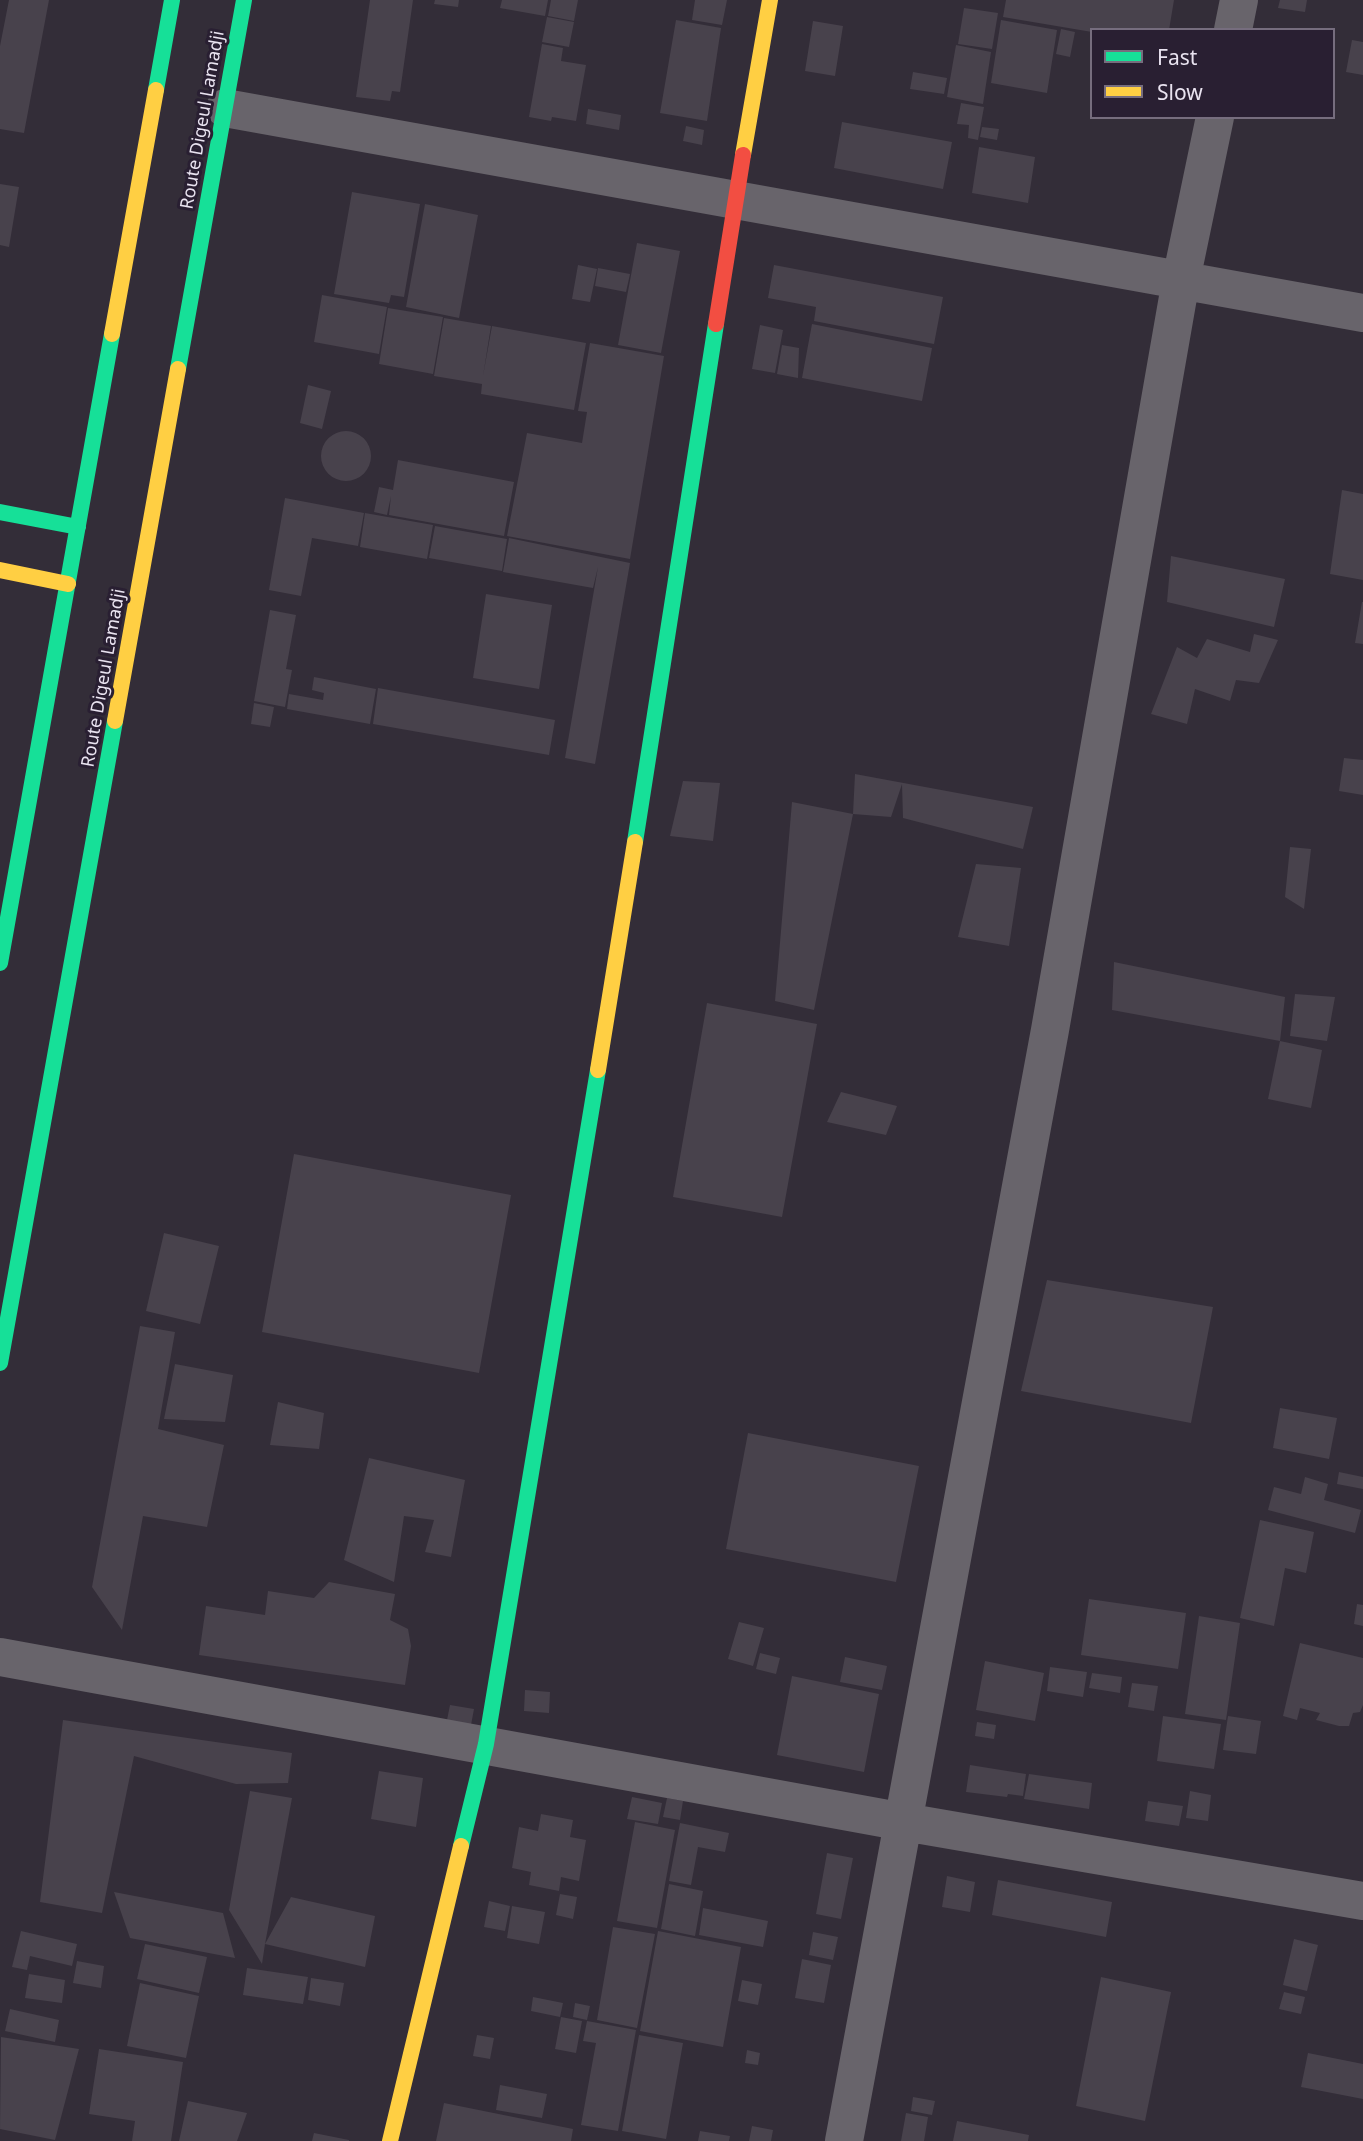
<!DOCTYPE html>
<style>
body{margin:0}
#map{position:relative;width:1363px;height:2141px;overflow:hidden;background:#332d38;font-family:"Noto Sans",sans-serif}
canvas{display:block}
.legend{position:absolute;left:1090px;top:28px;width:245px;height:91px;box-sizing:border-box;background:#291f32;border:2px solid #766d7e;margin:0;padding:9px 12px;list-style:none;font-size:21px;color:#e9e3f0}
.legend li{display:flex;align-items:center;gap:14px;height:35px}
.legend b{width:35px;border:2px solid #766d7e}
</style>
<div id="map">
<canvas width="1363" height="2141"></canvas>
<ul class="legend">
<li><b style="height:9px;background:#16e098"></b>Fast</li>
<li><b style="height:9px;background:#ffcf43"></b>Slow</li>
</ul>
</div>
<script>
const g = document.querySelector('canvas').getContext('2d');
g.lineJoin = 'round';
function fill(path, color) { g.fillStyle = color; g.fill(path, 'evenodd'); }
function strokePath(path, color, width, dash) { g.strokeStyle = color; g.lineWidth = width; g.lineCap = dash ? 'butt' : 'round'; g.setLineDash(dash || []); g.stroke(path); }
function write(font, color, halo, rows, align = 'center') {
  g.font = font + ' "Noto Sans",sans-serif'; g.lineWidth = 6; g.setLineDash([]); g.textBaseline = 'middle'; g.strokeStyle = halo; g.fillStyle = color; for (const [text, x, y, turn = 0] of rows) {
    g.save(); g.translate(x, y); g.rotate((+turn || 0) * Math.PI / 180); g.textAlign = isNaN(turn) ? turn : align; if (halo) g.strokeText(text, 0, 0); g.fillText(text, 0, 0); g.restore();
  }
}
const building = new Path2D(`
 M9,0H49L24,133L0,129V46Z
 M370,0H413L400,92L392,91L390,101L356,97Z
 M435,0H459L458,7L434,4Z
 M502,0H548L545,16L500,8Z
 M551,0H578L574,21L548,16Z
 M695,0H727L722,25L692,20Z
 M1006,0H1174L1169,30H1092V32L1003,17Z
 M1280,0H1307L1305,12L1278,8Z
 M964,8L998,13L992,49L958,44Z
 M547,17L574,22L569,47L542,42Z
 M676,20L721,28L707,121L660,113Z
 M1001,20L1057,30L1047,93L991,83Z
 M813,21L843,26L835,76L805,71Z
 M1061,29L1075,32L1070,57L1056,54Z
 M1352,40L1363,42V75L1346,72Z
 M542,44L563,48L561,61L586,65L576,121L552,117L551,121L529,117Z
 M956,45L991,52L983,104L947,97Z
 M913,72L947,78L944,94L910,89Z
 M961,103L984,107L978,140L968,138L969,125L957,124Z
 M588,109L621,115L619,130L586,124Z
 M842,122L952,142L943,189L834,168Z
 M686,126L704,130L702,145L683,141Z
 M982,127L999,129L997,140L980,137Z
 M979,147L1035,157L1028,203L972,193Z
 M0,184L19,187L9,247L0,245Z
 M352,192L420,204L404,297L391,295L389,303L334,294Z
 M425,204L478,215L459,318L406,307Z
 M637,243L680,251L661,353L618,345Z
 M578,265L597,269L590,302L572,299Z
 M774,265L943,297L934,344L814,321L816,307L768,298Z
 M598,268L630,274L626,292L595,286Z
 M322,295L387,307L379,354L314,342Z
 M388,308L443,317L433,374L379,364Z
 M444,318L491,326L483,376L492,326L586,343L574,410L481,394L482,384L434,376Z
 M812,324L932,348L922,401L802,378Z
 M760,325L783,330L775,373L752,369Z
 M590,343L664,356L630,559L507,536L527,433L582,443L587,412L578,411Z
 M782,345L799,348L798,378L777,374Z
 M308,385L331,391L322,429L300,423Z
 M321 456a25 25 0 1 1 50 0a25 25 0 1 1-50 0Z
 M398,460L514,482L504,536L389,515L391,496L387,515L374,512L379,487L393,490Z
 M1342,490L1363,494V580L1330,574Z
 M285,498L364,513L358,546L312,538L301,596L269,590Z
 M365,513L433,525L427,559L360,547Z
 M435,526L507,539L502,571L429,558Z
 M509,538L630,563L595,764L565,758L598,567L593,588L503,572Z
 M1171,556L1285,579L1274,627L1167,602Z
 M486,594L552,605L539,689L473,678Z
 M1362,602H1363V644L1355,643Z
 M270,610L296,615L286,669L292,670L285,707L254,701Z
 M1254,634L1278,640L1259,683L1236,680L1230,701L1195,689L1187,724L1151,714L1177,647L1197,658L1207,639L1250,652Z
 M314,677L376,689L370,724L287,709L289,694L323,700L324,693L312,690Z
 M378,688L555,720L549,755L373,724Z
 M254,703L274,707L270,727L251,724Z
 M1344,758L1363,760V795L1339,791Z
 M855,774L1033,807L1023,849L903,818L902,784L891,817L853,814L814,1010L775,1001L792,802L853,814Z
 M683,781L720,783L713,841L670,836Z
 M1290,847L1311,849L1304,909L1285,897Z
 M976,864L1021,868L1009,946L958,937Z
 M1114,962L1285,997L1280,1041L1322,1050L1311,1108L1268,1099L1280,1041L1112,1010Z
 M1295,994L1335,997L1327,1041L1290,1036Z
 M707,1003L817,1024L782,1217L673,1197Z
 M841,1092L897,1106L886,1135L827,1122Z
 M294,1154L511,1195L479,1373L262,1332Z
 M164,1233L219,1246L200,1324L146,1311Z
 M1047,1280L1213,1307L1191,1423L1021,1391Z
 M140,1326L175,1332L158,1429L224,1445L207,1527L143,1516L122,1630L92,1587Z
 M175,1364L233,1375L225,1422L164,1419Z
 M278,1402L324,1413L319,1449L270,1445Z
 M1280,1408L1337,1418L1329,1459L1273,1448Z
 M748,1433L919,1466L896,1582L726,1549Z
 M369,1458L465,1480L451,1557L425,1552L434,1520L404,1516L394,1582L344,1560Z
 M1339,1472L1363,1477V1489L1337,1484Z
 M1305,1477L1328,1484L1324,1500L1361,1510L1355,1533L1268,1510L1274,1487L1301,1494Z
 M1260,1520L1314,1532L1306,1573L1285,1568L1274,1626L1240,1618Z
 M329,1582L395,1594L390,1620L408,1629L411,1646L405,1685L199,1655L206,1606L265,1615L268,1591L314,1598Z
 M1089,1599L1186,1613L1178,1669L1081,1655Z
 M1357,1604L1363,1605V1626L1354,1624Z
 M1199,1616L1240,1623L1226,1720L1185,1714Z
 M739,1622L764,1628L753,1666L728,1659Z
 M1300,1643L1363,1658V1705L1360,1712L1353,1713L1349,1726H1339L1316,1720L1320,1713L1300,1708L1297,1720L1283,1716Z
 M760,1653L780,1658L776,1674L756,1669Z
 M845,1657L887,1666L882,1690L840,1682Z
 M985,1661L1044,1673L1035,1721L976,1710Z
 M1050,1667L1087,1672L1083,1697L1047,1691Z
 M1092,1673L1122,1677L1120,1693L1089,1688Z
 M792,1676L879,1694L864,1772L777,1755Z
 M1132,1683L1158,1686L1154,1711L1128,1707Z
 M525,1690L550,1692L549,1713L524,1711Z
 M450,1705L474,1709L471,1725L447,1720Z
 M1163,1716L1221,1724L1214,1769L1157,1761Z
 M1228,1716L1261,1721L1256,1754L1223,1750Z
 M63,1720L292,1753L288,1783L236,1784L134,1756L102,1913L40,1902Z
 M977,1722L996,1725L994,1739L975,1736Z
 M970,1765L1026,1774L1023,1796L1008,1794L1007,1797L966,1792Z
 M379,1771L423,1778L416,1827L371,1819Z
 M1029,1774L1092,1783L1089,1809L1024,1799Z
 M250,1791L292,1798L265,1944L291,1897L375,1916L365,1967L265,1944L262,1964L229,1910Z
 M1190,1791L1211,1795L1208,1821L1186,1818Z
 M632,1797L662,1803L658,1824L627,1819Z
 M667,1798L683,1801L680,1820L663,1817Z
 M1148,1801L1183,1806L1179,1826L1145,1821Z
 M541,1814L573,1820L570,1837L586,1840L579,1881L561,1877L559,1891L529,1885L531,1872L512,1868L519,1827L538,1831Z
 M635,1822L675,1830L657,1928L617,1921Z
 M680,1823L729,1833L725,1852L698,1847L691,1885L669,1881Z
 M827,1853L853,1858L841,1919L816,1914Z
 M947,1876L975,1882L970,1912L942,1907Z
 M998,1880L1112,1902L1106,1937L992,1915Z
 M669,1884L703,1891L695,1936L661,1929Z
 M114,1892L223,1913L235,1958L130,1938Z
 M560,1894L577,1897L573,1919L556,1915Z
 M489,1901L510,1906L505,1931L484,1927Z
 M512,1906L545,1912L539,1944L507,1938Z
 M703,1908L768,1921L763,1947L699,1935Z
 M613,1927L655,1934L637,2028L597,2020Z
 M21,1931L77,1944L72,1966L30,1956L27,1970L12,1967Z
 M658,1931L741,1947L723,2047L640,2031Z
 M813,1932L838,1937L833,1960L809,1955Z
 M1294,1939L1318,1945L1307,1991L1283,1985Z
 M145,1944L207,1957L199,1993L137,1979Z
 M802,1959L831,1965L824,2003L795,1998Z
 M77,1961L104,1966L101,1988L73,1983Z
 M247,1968L308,1977L303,2004L243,1995Z
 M29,1974L65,1980L62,2003L25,1998Z
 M1101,1977L1171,1992L1145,2121L1076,2106Z
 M311,1978L344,1983L340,2006L308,2000Z
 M742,1980L762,1984L758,2005L738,2001Z
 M140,1983L199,1996L186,2058L127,2046Z
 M1284,1992L1305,1997L1301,2014L1279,2009Z
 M533,1997L563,2003L560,2017L531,2011Z
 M575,2003L590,2006L587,2020L573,2017Z
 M10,2009L59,2020L55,2042L5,2031Z
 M561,2017L582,2021L576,2053L555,2049Z
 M587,2021L636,2030L618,2131L581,2125L596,2043L583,2041Z
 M477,2035L494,2038L490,2059L473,2056Z
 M639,2035L683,2043L666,2139L622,2131Z
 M1,2037L79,2049L55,2140L0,2129Z
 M99,2049L183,2062L171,2141H132L135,2121L89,2114Z
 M747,2050L760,2053L758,2065L745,2063Z
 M1308,2053L1363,2064V2099L1301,2087Z
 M500,2085L547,2094L542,2118L496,2110Z
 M913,2097L935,2101L932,2115L911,2111Z
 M188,2101L247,2113L237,2141H179Z
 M444,2103L573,2129L571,2141H436Z
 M906,2113L928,2117L924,2141H901Z
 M957,2121L1029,2135L1028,2141H953Z
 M752,2126L773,2130L771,2141H749Z
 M700,2131L730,2136L729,2141H698Z
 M314,2133L349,2140V2141H312Z`);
const street = new Path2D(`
 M1233,30L1239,0
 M225,108L1363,313
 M0,1657L904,1822L1363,1901
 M844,2141L1050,1030L1181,280L1215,117`);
const fast = new Path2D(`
 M156,90L172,0
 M178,369L244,0
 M0,512L78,527
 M635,842L716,324
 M0,963L112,334
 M0,1363L115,721
 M461,1846L486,1744L598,1070`);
const slow = new Path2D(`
 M743,155L770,0
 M112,334L156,90
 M0,570L68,584
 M115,721L178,369
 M598,1070L635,842
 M390,2141L461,1846`);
const jam = new Path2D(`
 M716,324L743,155`);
const streetNames = [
 ["Route Digeul Lamadji",203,120,-80],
 ["Route Digeul Lamadji",104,678,-80]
];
fill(building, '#48424c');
strokePath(street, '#68646b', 38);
strokePath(fast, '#16e098', 16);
strokePath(slow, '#ffcf43', 16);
strokePath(jam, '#f24e42', 16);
write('18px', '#e9e3f0', '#291f32', streetNames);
</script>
